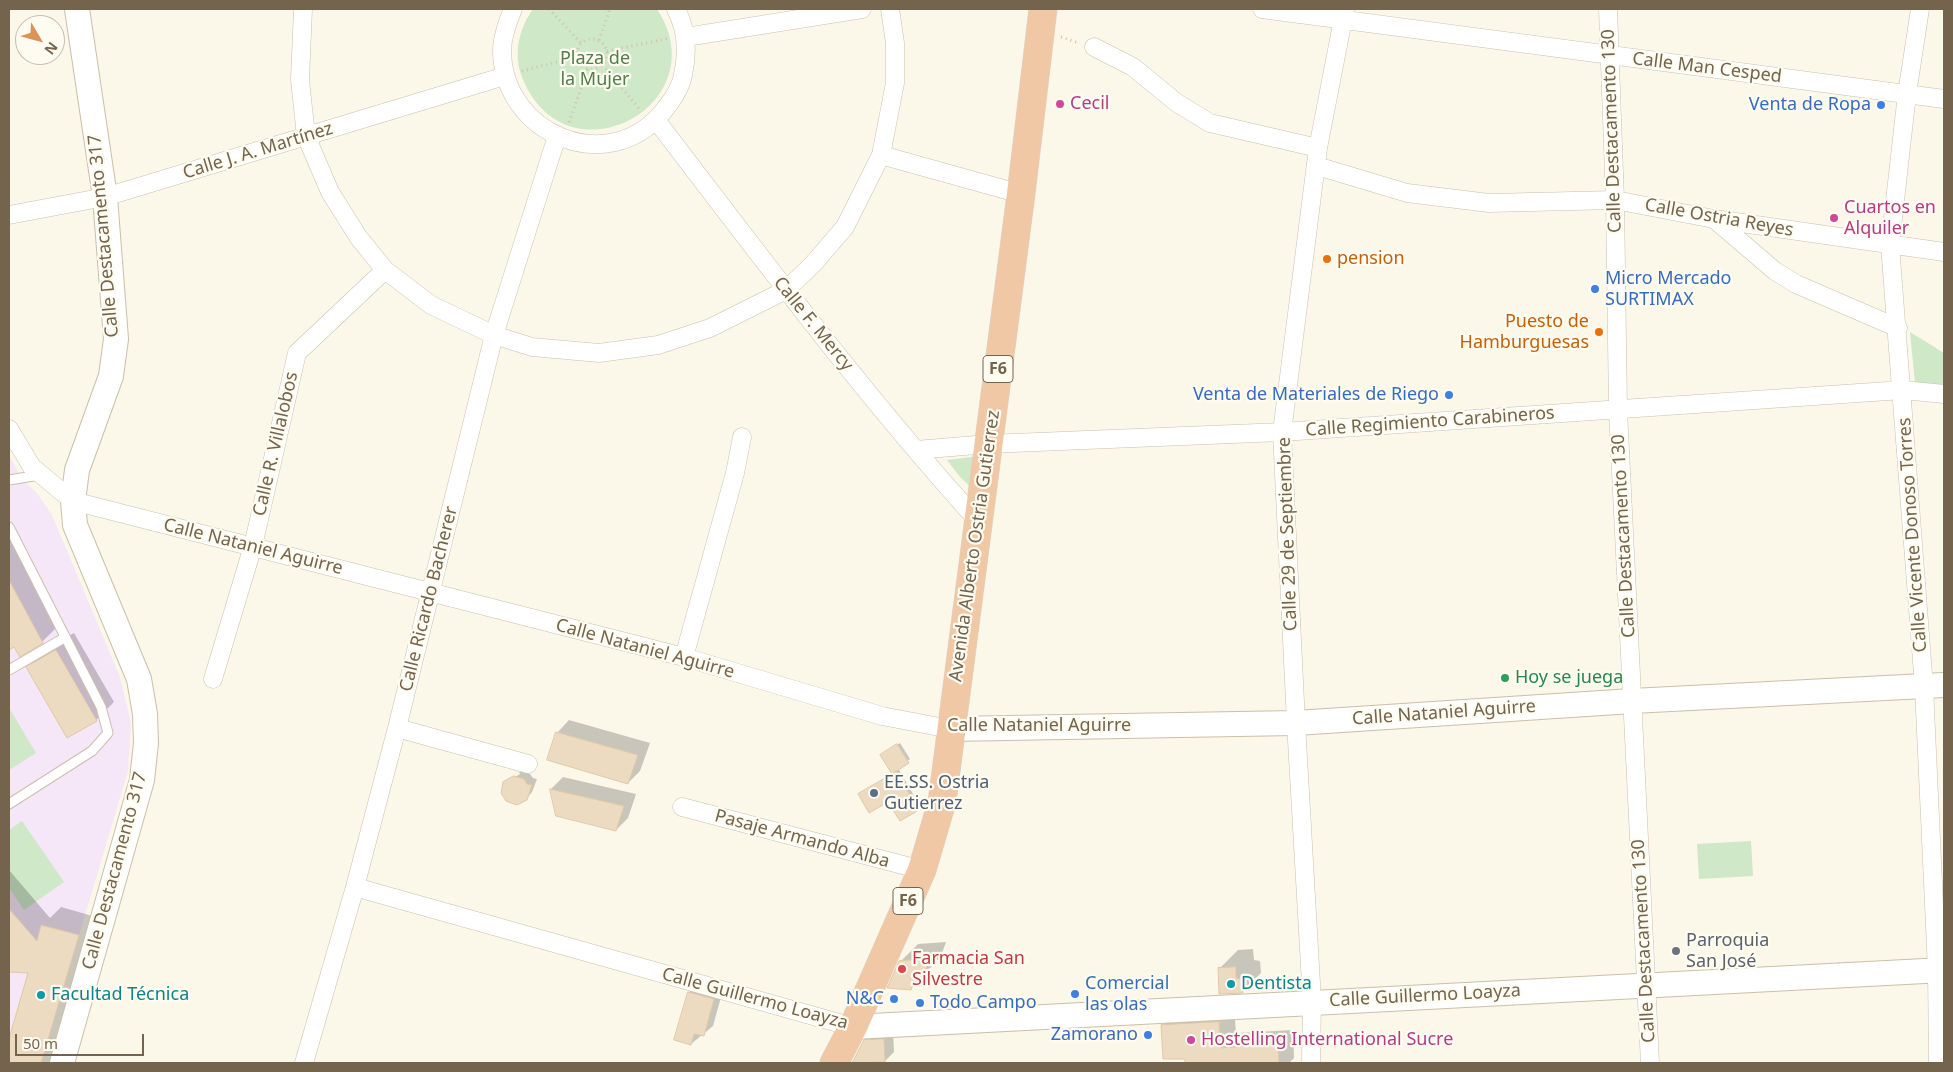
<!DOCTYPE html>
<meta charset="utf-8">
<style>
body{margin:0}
#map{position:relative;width:1953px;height:1072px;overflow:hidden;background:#fbf8e9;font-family:"Noto Sans",sans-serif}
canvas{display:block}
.frame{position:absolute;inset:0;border:10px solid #74644e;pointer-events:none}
.north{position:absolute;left:15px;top:15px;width:50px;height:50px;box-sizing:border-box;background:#fefbf0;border:1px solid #c7bfaf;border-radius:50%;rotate:127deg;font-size:14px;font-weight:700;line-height:20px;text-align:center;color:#74644e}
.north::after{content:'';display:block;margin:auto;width:18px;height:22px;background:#dc9157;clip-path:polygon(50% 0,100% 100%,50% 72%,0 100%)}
.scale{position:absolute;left:15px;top:1034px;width:129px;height:22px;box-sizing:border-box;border:2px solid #74644e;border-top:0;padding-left:6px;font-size:15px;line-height:18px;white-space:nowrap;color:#74644e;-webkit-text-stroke:4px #fefbf0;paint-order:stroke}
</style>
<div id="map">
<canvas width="1953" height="1072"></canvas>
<div class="frame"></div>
<div class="north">N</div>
<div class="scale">50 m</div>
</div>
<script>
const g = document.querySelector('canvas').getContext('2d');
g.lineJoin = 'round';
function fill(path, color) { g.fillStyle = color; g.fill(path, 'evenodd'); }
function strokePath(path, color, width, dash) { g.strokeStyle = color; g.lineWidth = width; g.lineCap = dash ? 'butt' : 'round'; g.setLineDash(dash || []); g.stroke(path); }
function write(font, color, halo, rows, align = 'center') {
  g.font = font + ' "Noto Sans",sans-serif'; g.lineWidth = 4.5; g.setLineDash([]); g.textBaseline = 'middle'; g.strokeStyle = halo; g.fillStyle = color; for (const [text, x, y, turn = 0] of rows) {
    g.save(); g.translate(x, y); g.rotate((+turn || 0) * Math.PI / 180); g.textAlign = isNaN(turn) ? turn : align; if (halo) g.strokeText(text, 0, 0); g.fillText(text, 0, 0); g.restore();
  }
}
const education = new Path2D(`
 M9,455L21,478L37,493L52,515L120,677L131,723L128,771L41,1063H9Z`);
const green = new Path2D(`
 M533,9H657C720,105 565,187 522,77C513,55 519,28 533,9Z
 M1910,332L1944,353V385L1915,383Z
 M979,456L974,490L960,477L947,460Z
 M9,708L36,753L9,770Z
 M22,821L64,882L24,910L9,888V830Z
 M1751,841L1753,876L1699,879L1697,844Z`);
const shadow = new Path2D(`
 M9,532L59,625L42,642L15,645L9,649Z
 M74,633L114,702L96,720L28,668L46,649Z
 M569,720L650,743L640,771L628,783L557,733Z
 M900,743L910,759L898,768L920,806L918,809L859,794L893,774L882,755Z
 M521,771L530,774L533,778L537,779L532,792L526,799L504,783L508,779V781L520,774L519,772L511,777Z
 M563,777L636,794L628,818L616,830L551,789Z
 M9,870L50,918L61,907L96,917L54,1063H9V1044L29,972L9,971Z
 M946,942L941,956L911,989L900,962L918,944Z
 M1253,949L1254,960L1260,961L1261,973L1242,992L1219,969L1238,950Z
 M698,983L723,990L713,1026L691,1044L676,1040L689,992Z
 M1234,1007L1236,1033L1293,1030L1294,1058L1289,1063H1186V1058L1163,1025L1178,1010Z
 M893,1031L894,1052L885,1061L853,1063L865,1041L874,1032Z`);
const building = new Path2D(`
 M9,580L43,643L20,657L14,647L9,650Z
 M56,650L97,721L67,738L26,667Z
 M556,732L638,755L628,784L547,760Z
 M897,744L909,763L892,774L880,755Z
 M896,772L919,810L900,821L888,802L869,813L858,794Z
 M514,776L524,779L527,784L532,785L527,800L517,805L506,801L501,793L503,782Z
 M550,789L624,806L616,831L556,816Z
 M9,909L37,941L41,925L79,935L41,1063H9V1039L28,973L9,972Z
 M929,959L923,976H916L911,990L887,988L899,961Z
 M1236,967V978L1243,979V993L1219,994L1218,968Z
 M688,992L714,999L704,1036L694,1034L691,1045L674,1040Z
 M1219,1022L1221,1048L1278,1044L1279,1063H1185V1059H1163L1161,1025Z
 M884,1039L885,1062L852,1063L864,1040Z`);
const path = new Path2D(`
 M549,9L581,43
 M1061,37L1079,43
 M577 54a15 15 0 1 1 30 0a15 15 0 1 1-30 0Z
 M599,40L610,9
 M607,51L670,38
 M603,65L641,111
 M522,71L577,57
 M569,122L588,69`);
const lane = new Path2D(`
 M9,480L40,475
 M9,527L101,707L108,733L92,751L9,804
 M9,670L64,638`);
const street = new Path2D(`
 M303,9L300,80L306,136L330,192L359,238L385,270L431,305L494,335L532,347L599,353L658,345L710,328L786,290L813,264L845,227L881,155L895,83V43L890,9
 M513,9C507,23 502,37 502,52C504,134 606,177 661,114C671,102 680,90 683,75C688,52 687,30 676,9
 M1262,9L1944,99
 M1608,9L1615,200L1618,410L1650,1063
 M1920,9L1907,94L1890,245L1924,687L1937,970L1938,1063
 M686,37L862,9
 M1094,47L1133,67L1177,103L1210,123L1318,148
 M656,120C760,256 863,394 978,521
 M881,155L1021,194
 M1317,166L1407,193L1489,203L1615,200L1714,219L1944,252
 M9,215L105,197L505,76
 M1714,219L1775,271L1796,284L1898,328
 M9,429L32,467L73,501L684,657L882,716L950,729
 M916,450L988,444L1282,432L1903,390L1944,394
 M684,657L735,473L742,437
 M213,679L253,546L297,353L385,270
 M397,728L528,764
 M682,807L922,870
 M355,887L853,1027
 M304,1063L355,887L397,728L494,335L557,136
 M1311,1063L1312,1001L1296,723L1282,432L1318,148L1345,9`);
const secondary = new Path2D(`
 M950,729L1296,723L1632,701L1944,685
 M853,1027L1944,970
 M62,1063L142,780L146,743L145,714L139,679L75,525L73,501L77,470L111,376L116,339L105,197L77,9`);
const highway = new Path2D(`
 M834,1063L853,1027L922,870L942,802L1021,194L1043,9`);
const markers = [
 [1060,104,5,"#d1479c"],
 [1881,105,5,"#3f7fe0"],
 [1834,218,5,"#d1479c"],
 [1327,259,5,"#e8710a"],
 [1595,289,5,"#3f7fe0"],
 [1599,332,5,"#e8710a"],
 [1449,395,5,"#3f7fe0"],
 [1505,678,5,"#2e9e5b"],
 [874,793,5,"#5c6f8a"],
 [1676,951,5,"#6b7280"],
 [902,969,5,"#e0444e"],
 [1231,984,5,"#0f9aa8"],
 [1075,994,5,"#3f7fe0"],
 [41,995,5,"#0f9aa8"],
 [894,999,5,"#3f7fe0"],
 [920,1003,5,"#3f7fe0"],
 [1148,1035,5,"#3f7fe0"],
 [1191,1040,5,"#d1479c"]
];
const shields = [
 [998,369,30],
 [908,901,30]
];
const shieldNames = [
 ["F6",998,369],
 ["F6",908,901]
];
const parkNames = [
 ["Plaza de",595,59],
 ["la Mujer",595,80]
];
const streetNames = [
 ["Calle Man Cesped",1707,68,7],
 ["Calle Destacamento 130",1612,131,-92],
 ["Calle J. A. Martínez",258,151,-17],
 ["Calle Ostria Reyes",1719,218,10],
 ["Calle Destacamento 317",104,236,-95],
 ["Calle F. Mercy",813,324,51],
 ["Calle Regimiento Carabineros",1430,422,-4],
 ["Calle R. Villalobos",276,444,-77],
 ["Calle 29 de Septiembre",1288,534,-92],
 ["Calle Vicente Donoso Torres",1913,535,-94],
 ["Calle Destacamento 130",1624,536,-93],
 ["Avenida Alberto Ostria Gutierrez",975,546,-82],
 ["Calle Nataniel Aguirre",253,547,14],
 ["Calle Ricardo Bacherer",429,599,-76],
 ["Calle Nataniel Aguirre",645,649,15],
 ["Calle Nataniel Aguirre",1444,713,-4],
 ["Calle Nataniel Aguirre",1039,726],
 ["Pasaje Armando Alba",802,839,15],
 ["Calle Destacamento 317",115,871,-75],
 ["Calle Destacamento 130",1644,941,-93],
 ["Calle Guillermo Loayza",1425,996,-3],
 ["Calle Guillermo Loayza",755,999,15]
];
const hotelNames = [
 ["Cecil",1070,104],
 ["Cuartos en",1844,208],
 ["Alquiler",1844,229],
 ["Hostelling International Sucre",1201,1040]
];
const shopNames = [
 ["Venta de Ropa",1871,105],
 ["Micro Mercado",1605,279,"left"],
 ["SURTIMAX",1605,300,"left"],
 ["Venta de Materiales de Riego",1439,395],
 ["Comercial",1085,984,"left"],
 ["las olas",1085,1005,"left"],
 ["N&C",884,999],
 ["Todo Campo",930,1003,"left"],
 ["Zamorano",1138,1035]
];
const foodNames = [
 ["pension",1337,259],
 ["Puesto de",1589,322,"right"],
 ["Hamburguesas",1589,343,"right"]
];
const leisureNames = [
 ["Hoy se juega",1515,678]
];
const serviceNames = [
 ["EE.SS. Ostria",884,783],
 ["Gutierrez",884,804]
];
const worshipNames = [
 ["Parroquia",1686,941],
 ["San José",1686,962]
];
const healthNames = [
 ["Farmacia San",912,959],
 ["Silvestre",912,980]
];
const cultureNames = [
 ["Dentista",1241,984],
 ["Facultad Técnica",51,995]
];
fill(education, '#f5e6f8');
fill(green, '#cee8c8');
fill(shadow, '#0003');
fill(building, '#eddbc1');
strokePath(building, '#e0c8a4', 1);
strokePath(lane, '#cac0ad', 11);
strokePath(street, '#cac0ad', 19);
strokePath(secondary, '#cbbfa8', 26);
strokePath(highway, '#dbd7d1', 29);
strokePath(path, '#d4c1a5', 3, [1, 4]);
strokePath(lane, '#fff', 9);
strokePath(street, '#fff', 18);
strokePath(secondary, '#fff', 24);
strokePath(highway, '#f1c8a5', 28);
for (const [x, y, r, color] of markers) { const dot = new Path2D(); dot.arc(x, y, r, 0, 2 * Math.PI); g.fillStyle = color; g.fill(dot); strokePath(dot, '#fefbf0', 2); }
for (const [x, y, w] of shields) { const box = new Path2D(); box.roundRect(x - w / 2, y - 13.5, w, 27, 4); g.fillStyle = '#fefbf0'; g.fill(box); strokePath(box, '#74644e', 1); }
write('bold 16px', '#74644e', null, shieldNames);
write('18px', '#4f7f4a', '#fefbf0', parkNames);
write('18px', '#74644e', '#fefbf0', streetNames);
write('18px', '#b23c85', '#fefbf0', hotelNames, 'left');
write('18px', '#366cbe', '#fefbf0', shopNames, 'right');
write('18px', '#c56008', '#fefbf0', foodNames, 'left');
write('18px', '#27864d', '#fefbf0', leisureNames, 'left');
write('18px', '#4e5e75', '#fefbf0', serviceNames, 'left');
write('18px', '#5b616d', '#fefbf0', worshipNames, 'left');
write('18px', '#be3a42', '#fefbf0', healthNames, 'left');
write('18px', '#0d838f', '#fefbf0', cultureNames, 'left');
</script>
